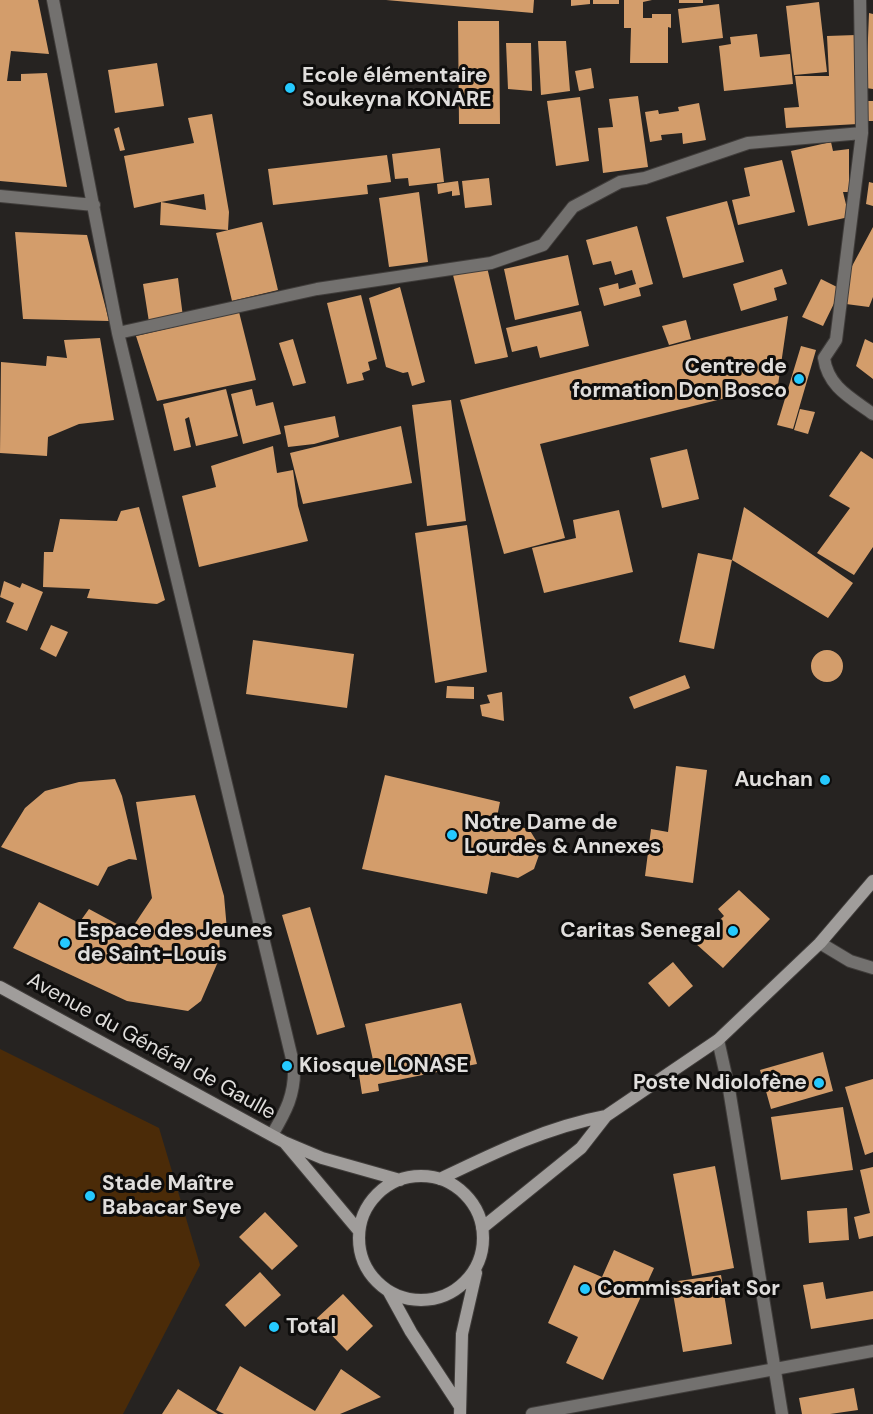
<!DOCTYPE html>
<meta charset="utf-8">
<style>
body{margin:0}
canvas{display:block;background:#262321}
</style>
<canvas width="873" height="1414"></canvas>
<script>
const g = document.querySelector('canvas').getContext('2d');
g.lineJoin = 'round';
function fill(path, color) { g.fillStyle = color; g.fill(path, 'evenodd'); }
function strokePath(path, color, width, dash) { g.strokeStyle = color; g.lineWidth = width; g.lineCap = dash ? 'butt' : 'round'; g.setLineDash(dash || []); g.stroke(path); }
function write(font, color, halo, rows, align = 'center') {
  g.font = font + ' "DM Sans",sans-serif'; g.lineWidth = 6; g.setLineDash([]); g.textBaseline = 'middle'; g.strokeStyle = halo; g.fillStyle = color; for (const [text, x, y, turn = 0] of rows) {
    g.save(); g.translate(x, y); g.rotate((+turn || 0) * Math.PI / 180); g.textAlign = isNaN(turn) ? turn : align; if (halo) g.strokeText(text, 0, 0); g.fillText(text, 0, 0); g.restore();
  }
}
const green = new Path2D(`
 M0,1049L159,1128L200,1265L123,1414H0Z`);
const building = new Path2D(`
 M0,0H38L49,54L11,51L7,81H21V74L47,73L67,187L0,181Z
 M386,0H534L533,13Z
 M571,0H590V4L571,6Z
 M593,0H619V4H593Z
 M624,0H652L643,2V18H652V14H671V28L668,27V63H630L631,28H624Z
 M679,0H703V3H679Z
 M819,2L827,72L794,75L786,6Z
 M719,4L723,38L682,43L678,9Z
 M869,13L873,14V89L866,88Z
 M458,21H499L500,124H459Z
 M757,34L760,57L790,54L793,84L724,91L719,46L731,44L730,37Z
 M856,35L858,124L786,128L784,108L799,107L795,76H829L827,36Z
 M538,41H566L570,91L541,95Z
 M506,43H531L532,91L508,89Z
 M157,63L164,106L115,113L108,70Z
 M591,68L594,88L579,91L575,71Z
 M638,96L648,167L603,173L598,128L613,127L609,99Z
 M580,97L589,161L556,166L547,101Z
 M865,101H873V121H865Z
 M699,103L706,140L683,144L682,133L661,135L662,140L650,142L645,112L658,110L659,114L679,111L678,107Z
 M212,114L229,212L228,230L160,225L161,202L134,208L124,156L194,143L188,118ZM204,194L206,210L161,202Z
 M119,127L125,150L120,151L114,129Z
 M831,142L833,151L849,149V192H843L849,217L808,226L791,151Z
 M440,148L444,182L409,186L408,178L395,179L392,154Z
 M387,155L391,182L367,185L368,194L273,205L268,169Z
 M782,160L795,212L738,225L732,200L750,196L744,168Z
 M489,178L492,205L465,208L462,181Z
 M458,181L460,195L452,196V191L438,194L437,184Z
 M869,182L873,183V206L866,204Z
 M419,192L428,262L389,267L379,198Z
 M727,201L744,262L683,278L666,217Z
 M262,222L278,290L232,301L216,233Z
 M637,226L653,284L639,288L641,296L604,306L599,288L618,283L619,289L636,284L632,270L615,275L611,261L593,265L586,240Z
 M873,227V297L869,307L846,304L851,268Z
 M15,232L87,235L109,321L23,319Z
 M568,255L579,305L515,320L504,269Z
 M487,267L508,357L475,364L453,275Z
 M782,269L787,284L774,288L777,300L741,311L733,284Z
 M178,278L183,317L149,322L143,284Z
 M821,279L841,289L823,326L802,317Z
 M400,287L425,382L412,386L408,372L403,373L386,367L369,298Z
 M361,295L377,359L368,362L370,370L362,373L364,380L347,384L327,303Z
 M581,311L589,346L540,358L537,346L512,352L506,328Z
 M239,312L256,380L157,401L136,336Z
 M788,316L778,385L540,444L565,538L504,554L460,400Z
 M686,320L691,339L669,345L662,326Z
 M100,338L114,420L79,424L48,437L47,456L0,453L1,362L46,366L47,356L67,358L64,340Z
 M293,339L306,383L293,386L279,343Z
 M865,339L873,343V379L856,366Z
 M801,346L816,350L793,429L777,425Z
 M226,389L238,436L196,446L189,417L185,419L191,447L174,451L163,404Z
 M252,389L256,406L273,402L281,434L243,444L231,394Z
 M451,400L466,521L427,526L412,405Z
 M800,409L815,412L808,434L794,430Z
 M335,416L339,437L314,444L288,447L284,426Z
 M401,426L412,483L303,504L290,453Z
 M273,446L277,473L293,470L298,506L308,541L199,567L182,496L216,487L211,466Z
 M687,449L699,499L662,508L650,458Z
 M861,451L873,459V547L854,575L817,553L850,508L829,496Z
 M139,507L165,600L157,604L87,598L90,589L43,587L44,552H53L60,519L117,521L121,511Z
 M744,507L853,583L828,618L732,560Z
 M619,510L633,572L544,593L532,548L576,538L573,520Z
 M467,525L487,672L435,683L415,533Z
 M698,553L732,560L714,649L679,642Z
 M4,581L20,588L22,583L43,592L27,631L6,622L14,603L0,597Z
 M51,625L68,632L56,657L40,649Z
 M253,640L354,654L347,708L246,694Z
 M811 666a16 16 0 1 1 32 0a16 16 0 1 1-32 0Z
 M685,675L690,688L634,709L629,697Z
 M447,686L474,687V699L446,698Z
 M502,692L504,721L482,716L480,705L490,703L487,695Z
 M676,766L707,770L693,883L645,876L651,829L668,832Z
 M385,775L500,802L496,822L529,829L537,842L539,855L534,869L518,878L491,872L487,894L362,869Z
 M115,779L122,796L137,860L129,859L108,867L98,886L1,847L25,808L45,791L79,782Z
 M195,795L224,896L227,930H219L220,957L201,1001L188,1011L127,1001L13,948L39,902L79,923L89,909L130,931L152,898L136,802Z
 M739,890L770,919L723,968L695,943L724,916L718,909Z
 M310,907L345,1027L317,1035L282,915Z
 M673,962L693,986L669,1007L648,983Z
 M461,1003L477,1064L378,1084L379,1091L362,1094L357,1062L373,1060L365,1024Z
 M823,1052L833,1091L771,1109L760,1070Z
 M873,1079V1152L865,1155L845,1087Z
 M843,1107L853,1170L781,1180L771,1117Z
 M715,1166L734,1268L692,1276L673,1174Z
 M873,1167V1236L859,1239L854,1217L870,1213L860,1170Z
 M847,1208L849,1240L809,1243L807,1211Z
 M265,1212L298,1246L272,1270L239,1237Z
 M614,1250L654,1268L603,1380L566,1363L578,1337L548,1323L574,1265L602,1277Z
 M260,1272L281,1295L245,1327L225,1305Z
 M721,1275L732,1344L683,1352L671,1282Z
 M823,1282L826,1299L873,1291V1319L811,1329L803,1285Z
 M343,1294L373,1326L347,1351L316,1319Z
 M240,1366L315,1411L341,1369L381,1397L340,1414H224L216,1410Z
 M854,1388L858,1410L830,1414H802L799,1398Z
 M178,1389L218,1414H162Z`);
const street = new Path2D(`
 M53,0L118,333L294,1067C295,1095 286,1111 272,1135
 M860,0L862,133L836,340L824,358C828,387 851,398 873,414
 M0,196L94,205
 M118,333L317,289L491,263L543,245L573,207L620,182L645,178L748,143L862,133
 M820,943L850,961L873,968
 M718,1040L729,1089L782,1414
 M532,1414L873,1351`);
const secondary = new Path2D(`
 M0,987L284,1142L322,1158L400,1180
 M285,1143L359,1231
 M359 1238a62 62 0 1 1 124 0a62 62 0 1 1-124 0Z
 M440,1179C494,1153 547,1127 606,1116
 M482,1228L581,1148L606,1116L718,1040L820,943L873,881
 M389,1292L411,1332L459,1405
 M460,1414L462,1334L476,1273`);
const markers = [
 [290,88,6,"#25c9fe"],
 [799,379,6,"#25c9fe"],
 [825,780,6,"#25c9fe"],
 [452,835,6,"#25c9fe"],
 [733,931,6,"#25c9fe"],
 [65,943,6,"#25c9fe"],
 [287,1066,6,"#25c9fe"],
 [819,1083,6,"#25c9fe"],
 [90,1196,6,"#25c9fe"],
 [585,1289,6,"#25c9fe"],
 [274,1327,6,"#25c9fe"]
];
const poiNames = [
 ["Ecole élémentaire",302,76],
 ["Soukeyna KONARE",302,100],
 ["Centre de",787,367,"right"],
 ["formation Don Bosco",787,391,"right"],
 ["Auchan",813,780,"right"],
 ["Notre Dame de",464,823],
 ["Lourdes & Annexes",464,847],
 ["Espace des Jeunes",77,931],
 ["de Saint-Louis",77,955],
 ["Caritas Senegal",721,931,"right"],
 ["Kiosque LONASE",299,1066],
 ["Poste Ndiolofène",807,1083,"right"],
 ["Stade Maître",102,1184],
 ["Babacar Seye",102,1208],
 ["Commissariat Sor",597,1289],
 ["Total",286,1327]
];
const streetNames = [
 ["Avenue du Général de Gaulle",151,1047,29]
];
fill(green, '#4b2b08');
fill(building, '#d39d6b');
strokePath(street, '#403d3b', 14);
strokePath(secondary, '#403d3b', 14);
strokePath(street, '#73716f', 12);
strokePath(secondary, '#a09d9b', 12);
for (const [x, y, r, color] of markers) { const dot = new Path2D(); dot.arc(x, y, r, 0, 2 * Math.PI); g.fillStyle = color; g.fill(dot); strokePath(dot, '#0e0d0c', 2); }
write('bold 21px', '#e0dedc', '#0e0d0c', poiNames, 'left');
write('21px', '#e0dedc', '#0e0d0c', streetNames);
</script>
